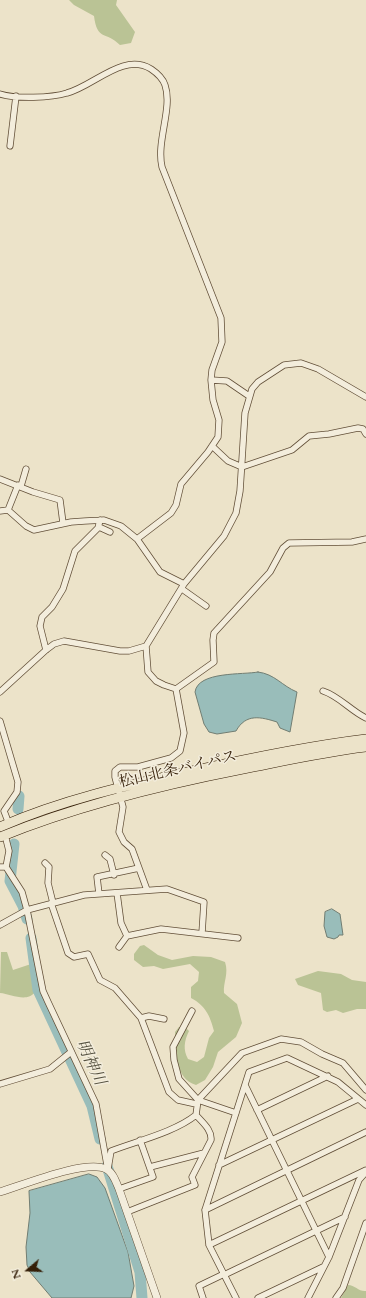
<!DOCTYPE html>
<meta charset="utf-8">
<style>
body{margin:0}
#map{position:relative;width:366px;height:1298px;overflow:hidden;background:#ece3c9;font-family:Cardo,serif}
canvas{display:block}
.north{position:absolute;left:8px;top:1250px;width:40px;height:40px;-webkit-text-stroke:3px #f3eddc;paint-order:stroke;rotate:251deg;font-size:11px;font-weight:700;line-height:16px;text-align:center;color:#341e07}
.north::after{content:'';display:block;margin:auto;width:14px;height:18px;background:#341e07;clip-path:polygon(50% 0,100% 100%,50% 72%,0 100%)}
</style>
<div id="map">
<canvas width="366" height="1298"></canvas>
<div class="north">N</div>
</div>
<script>
const g = document.querySelector('canvas').getContext('2d');
g.lineJoin = 'round';
function fill(path, color) { g.fillStyle = color; g.fill(path, 'evenodd'); }
function strokePath(path, color, width, dash) { g.strokeStyle = color; g.lineWidth = width; g.lineCap = dash ? 'butt' : 'round'; g.setLineDash(dash || []); g.stroke(path); }
function write(font, color, halo, rows, align = 'center') {
  g.font = font + ' Cardo,"Noto Serif JP",serif'; g.lineWidth = 3; g.setLineDash([]); g.textBaseline = 'middle'; g.strokeStyle = halo; g.fillStyle = color; for (const [text, x, y, turn = 0] of rows) {
    g.save(); g.translate(x, y); g.rotate((+turn || 0) * Math.PI / 180); g.textAlign = isNaN(turn) ? turn : align; if (halo) g.strokeText(text, 0, 0); g.fillText(text, 0, 0); g.restore();
  }
}
const green = new Path2D(`
 M69,0H117L116,5L135,32L131,43L120,45C106,31 97,41 94,16L74,5Z
 M144,945L158,955L172,960L193,956L211,957L225,962C229,974 223,982 224,993L237,1004L242,1023L236,1037L218,1052L213,1067L205,1080L196,1085C175,1079 175,1050 175,1032L179,1027H185L189,1031C184,1041 183,1050 188,1059L197,1062L204,1057L209,1038L214,1031C210,1016 206,1006 191,998V987L198,981L199,972L190,964L163,969L154,966L143,967L134,960V954L140,946Z
 M1,952H7L13,970L31,964L35,992C27,1003 11,994 0,993Z
 M318,971L341,974L352,980L366,982V1009H357L343,1013L336,1010L327,1012L323,1010L321,993L298,985L295,979Z
 M348,1285C355,1285 359,1292 366,1291V1298H341Z`);
const water = new Path2D(`
 M258,672C275,674 282,686 297,692L290,732L280,728L277,722C261,717 246,713 236,731L217,734L209,732L204,724L195,692C198,671 243,675 258,672Z
 M332,909L340,914L343,935H339L338,937L334,939L327,937L324,926L325,912Z
 M89,1174L97,1177L105,1188L128,1252L134,1286L131,1298H52L30,1272L27,1265L26,1247L30,1213L29,1191Z`);
const river = new Path2D(`
 M18,809L19,796
 M14,844L10,881L23,906L27,919
 M31,938L38,990L92,1106L100,1139
 M107,1166L140,1272L142,1298`);
const minor = new Path2D(`
 M0,94C16,99 51,98 67,93C94,86 123,52 151,69C157,73 163,79 165,85C173,108 156,141 162,167L221,318L222,342L212,370L211,380L213,400L219,420L218,437L208,452L181,484L176,505L171,513L137,539
 M10,146L16,96
 M211,380L227,381L249,396
 M212,446L228,461L242,467L292,450L309,436L329,434L358,428L363,429L366,434
 M0,479L33,492L60,500L63,523
 M21,486L26,469
 M8,510L18,485
 M0,511L8,510L26,526L34,530L71,522L85,521L104,520L121,526L137,539L160,572L184,584
 M99,527L110,532
 M182,589L206,606
 M46,650L40,626L42,617L52,607L63,589L75,551L98,528L100,520
 M176,689L164,685L156,681L148,672L146,646L184,584L224,536L236,513L240,491L245,413L252,389L258,382L284,365L301,363L318,369L366,397
 M176,689L214,662L213,640L214,633L270,572L283,548L289,543L352,542L366,539
 M323,691C339,696 351,711 366,718
 M0,692L46,650L54,644L64,641L120,651H129L146,646
 M0,721L18,782L17,792L4,811L9,824
 M5,835L9,851L6,867
 M105,855L110,859L114,875
 M45,863L49,867L48,883L53,903
 M0,867H6L22,892L27,910L43,991L48,1002L96,1104L107,1165
 M147,890L132,849L124,842L119,832L123,807L115,777V771L120,767H138L171,758L180,751L184,733L176,689
 M117,893L121,923L127,936L119,947
 M99,894L97,877L139,868
 M51,903L68,953L74,957L88,954L100,980L115,988L141,1018L169,1092L178,1100L196,1104
 M0,925L27,910L84,895L167,889L204,902L202,933
 M127,936L161,929L238,938
 M192,1011L173,1047L174,1060L179,1079L198,1100L236,1113
 M141,1018L149,1016L164,1019
 M0,1084L50,1069L71,1052
 M245,1085L329,1257
 M257,1110L328,1076
 M219,1165L358,1099
 M150,1167L204,1153
 M108,1169L111,1151C137,1141 175,1132 196,1115L198,1100L242,1053L281,1039L301,1042L322,1054L343,1063L366,1090
 M119,1189L153,1177L140,1140
 M205,1210L366,1132
 M127,1212L195,1185L192,1177L211,1140C212,1130 203,1123 196,1115
 M209,1245L366,1170
 M224,1275L345,1217
 M203,1298L199,1286L224,1274
 M236,1298L209,1245L205,1210L249,1072L287,1058L338,1082L366,1105
 M258,1298L323,1267
 M308,1298L329,1257L359,1180L366,1172
 M336,1298L343,1288L366,1223`);
const tertiary = new Path2D(`
 M0,1192C23,1185 86,1159 106,1169C113,1172 116,1182 119,1189L157,1298`);
const trunk = new Path2D(`
 M0,827C61,800 128,785 192,771C250,758 308,746 366,739
 M0,837C78,805 161,785 243,769C284,761 324,752 366,747`);
const streetNames = [
 ["松山北条バイパス",178,770,-13]
];
const waterNames = [
 ["明神川",90,1063,65]
];
fill(green, '#bac395');
fill(water, '#99bdba');
strokePath(water, '#717d72', 1);
strokePath(river, '#99bdba', 11);
strokePath(minor, '#624f38', 7);
strokePath(tertiary, '#624f38', 8);
strokePath(trunk, '#341e07', 10);
strokePath(minor, '#f3eddc', 5.5);
strokePath(tertiary, '#f3eddc', 7);
strokePath(trunk, '#ece3c9', 9);
write('15px', '#341e07', '#f3eddc', streetNames);
write('italic 16px', '#524e3d', '#f3eddc', waterNames);
</script>
